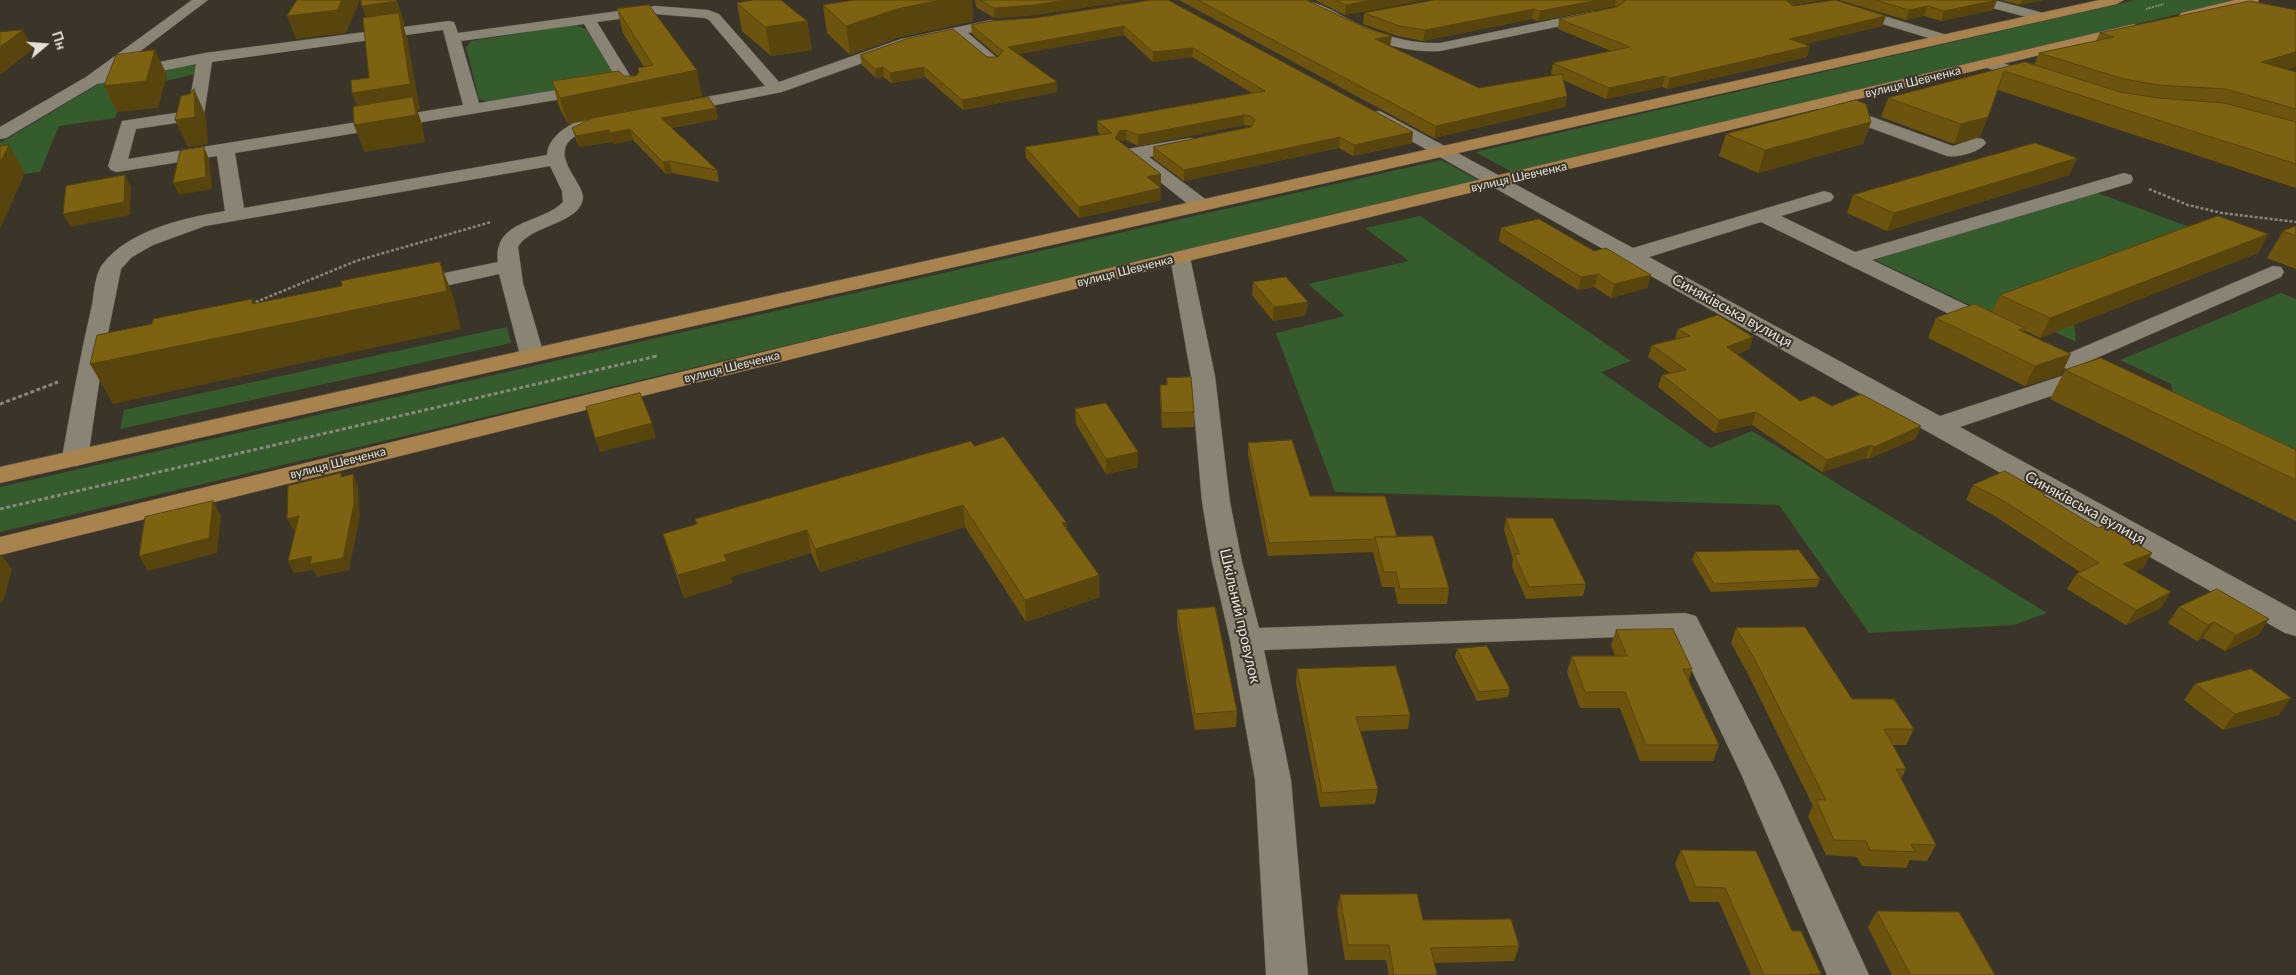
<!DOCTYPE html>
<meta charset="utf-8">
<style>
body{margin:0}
#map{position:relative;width:2296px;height:975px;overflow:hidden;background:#3a3528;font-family:Lato,sans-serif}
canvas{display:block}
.north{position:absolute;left:20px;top:20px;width:50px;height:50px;-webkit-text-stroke:4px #3a3528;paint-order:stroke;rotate:72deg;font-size:14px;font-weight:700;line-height:20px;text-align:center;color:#e5e1d9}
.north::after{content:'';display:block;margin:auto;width:18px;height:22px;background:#e5e1d9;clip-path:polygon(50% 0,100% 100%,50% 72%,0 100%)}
</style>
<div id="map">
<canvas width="2296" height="975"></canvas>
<div class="north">Пн</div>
</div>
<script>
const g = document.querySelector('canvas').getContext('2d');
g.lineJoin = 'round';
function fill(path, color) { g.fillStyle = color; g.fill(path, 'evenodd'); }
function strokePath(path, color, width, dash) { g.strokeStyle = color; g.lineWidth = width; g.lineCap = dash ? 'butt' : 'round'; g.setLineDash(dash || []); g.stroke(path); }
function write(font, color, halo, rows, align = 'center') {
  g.font = font + ' Lato,sans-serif'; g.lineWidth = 4; g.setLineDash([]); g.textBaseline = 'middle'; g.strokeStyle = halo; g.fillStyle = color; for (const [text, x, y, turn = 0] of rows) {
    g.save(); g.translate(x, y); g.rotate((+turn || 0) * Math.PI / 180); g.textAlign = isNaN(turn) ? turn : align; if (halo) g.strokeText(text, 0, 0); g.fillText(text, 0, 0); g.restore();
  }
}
const green = new Path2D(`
 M2136,0H2237L1514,173L1475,152Z
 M575,25L586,29L618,76L616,79L491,103L479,99L466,47L471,41Z
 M188,65L196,66L195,74L166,81L167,76L128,81L115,118L59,126L40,172L0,177V143L107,79Z
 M1441,160L1480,181L0,532V487Z
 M2090,190L2208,234L2048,313L2074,324L2076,342L2042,326L2027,332L1875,260Z
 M1420,216L1631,361L1601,372L1710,448L1752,431L2047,613L2014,625L1869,633L1779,505L1335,492L1276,333L1345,316L1308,284L1409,261L1365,228Z
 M2281,293L2296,299V461L2176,405L2171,384L2120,360Z
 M507,327L511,343L120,429L124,410Z`);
const pathFar2 = new Path2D(`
 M2146,9L2164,4`);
const pathFar1 = new Path2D(`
 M2149,189L2188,205L2222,213L2296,222
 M251,304L356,261L491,222
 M655,356H657`);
const path = new Path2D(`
 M0,404L58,382
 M0,509L657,356`);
const minor = new Path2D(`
 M192,0H208L114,71L205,53L449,21L454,22L458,33L655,6L708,10L719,14L779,82L901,39L991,20L996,21L998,24L996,27L968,33L1002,62L999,65H989L954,36L910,46L782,92L675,113L669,112L667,108L669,104L765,86L709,20L705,18L655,14L597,22L653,113L651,117H639L637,113L584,24L461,41L479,103L592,84L598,86L600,89L598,92L592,94L235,153L244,208L547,155C548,129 591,111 614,116L617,120L614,124C596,128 557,133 566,161C570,174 580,183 583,196C583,224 531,224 518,247L523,283L544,355L540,360L532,362L524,360L520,355L499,274L409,294L401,292L398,287L401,282L498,262C493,219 542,224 563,202L562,191L550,166L205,226L153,245L132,257L121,269L102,363L88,458L84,464L75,466L66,464L62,458C71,407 80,356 92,305C94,293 95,275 102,265C128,230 184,218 225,211L217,156L117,172L111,170L108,166L122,121L188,111L196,64L97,84L6,138L0,139V127L86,77ZM443,30L463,105L128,159L136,129L202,119L204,115L212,62Z
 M1293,0C1319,0 1332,11 1354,22C1382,35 1409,44 1440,43L1595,11L1602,15L1595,19L1440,51C1387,54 1342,26 1295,3Z
 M1971,0H1994L2047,14L2049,17L2042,21L1973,3Z
 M1848,5L1950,36L1952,39L1945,43L1843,12L1841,9L1843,6Z
 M1989,59L2044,76L2046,79L2044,82L2038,84L1984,67L1981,64L1984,61Z
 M1822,99L1953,146L1977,138L1983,139L1986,143C1980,152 1957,158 1947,156L1816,108L1814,104L1816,100Z
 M1380,111L1633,248L1824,191L1831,193L1834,197L1831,201L1781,216L1855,252L2117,175L2124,173L2131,175L2133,179L2131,183L1872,260L2000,321L2003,326L2000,331L1992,333L1984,331L1761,222L1649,257L1940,416L2083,369L2092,367L2101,369L2104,374L2101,379L1960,427L2296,611V636L2285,633L1374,120L1372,116L1374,112Z
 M1190,138L1196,139L1199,143L1196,147L1149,157L1208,201L1211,205L1208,209L1201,211L1194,209L1124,153L1127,149L1133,148Z
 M1180,251L1187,253L1190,257L1215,376L1230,502L1242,562L1259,628L1685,613L1696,616L1778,776L1869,975H1827L1742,776L1675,635L1264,650L1291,780L1308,975H1266L1255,780L1230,640L1212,562L1202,502L1191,376L1170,257L1173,253Z
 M2273,266L2281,267L2284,272L2281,277L2076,367L2068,369L2060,367L2056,362L2060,357Z`);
const major = new Path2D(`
 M2099,0H2124L2117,4L0,483V467Z
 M2235,0H2259L2257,3L2186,20L2179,16L2181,13Z
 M2134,24L2141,28L2139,31L1180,263L0,555V537L1180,251Z`);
const wall = new Path2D(`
 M940,0H972L973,21L900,37L850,55L827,33L823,5Z
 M974,0H1134L1035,15L994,18L976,7L975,1Z
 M1152,0L1412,143L1353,156L1339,148L1184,181L1153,158V147L1251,127L1250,126L1244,125L1138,146L1126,140L1119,141L1161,174V185L1158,186L1161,188V200L1079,218L1026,158L1025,147L1102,135L1098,132L1097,121L1252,93L1192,57L1153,62L1124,35L1018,54L1057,82V92L963,110L925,77L891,83L884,77L876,78L862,65L860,55L998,57H999L972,34L971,25L1035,18Z
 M1179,0H1306L1390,47L1479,88L1554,75L1551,74L1553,63L1611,51L1558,29L1559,19L1617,7L1615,6L1538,21L1532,19L1423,41L1398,36L1363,24L1364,13L1435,0H1823L1791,5L1793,6L1886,16L1882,26L1806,44L1807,57L1667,89L1662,87L1606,99L1563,80L1567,96L1565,107L1434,138Z
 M1315,0H1424L1345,15Z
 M1839,0H1997L1993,10L1941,21L1924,16L1906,20Z
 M2001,0H2043L2020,5Z
 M737,3L807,21L812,50L771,56L742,31Z
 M617,9L702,96L620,114L716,108L718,119L672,128L717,170L719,182L672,173L666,174L633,140L613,144L612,142L579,147L576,140L572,128L591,120L568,124L559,107L552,81L624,76H636L639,72L638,68L644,67L623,33Z
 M2100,33L2296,72V188L1998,90L1980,137L1954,144L1881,117L1888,98L2025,62L2034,65L2039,53L2096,41Z
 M1871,122L1863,144L1758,173L1719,156L1726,134Z
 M2077,158L2069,175L1887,231L1847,213L1853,195Z
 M2296,226V269L2267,258L2283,231Z
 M1501,228L1594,251L1651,275L1647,288L1611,298L1594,287L1578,290L1499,241Z
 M2268,234L2258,253L2040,338L2024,330L2023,332L2061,375L2025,386L1928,338L1936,318L1992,312L2000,295Z
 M1253,282L1306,315L1273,321L1252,295Z
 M1678,329L1753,337L1749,349L1737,354L1800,401L1832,406L1921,426L1915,439L1868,459L1866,458L1822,472L1752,425L1715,433L1658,387L1662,375L1670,373L1648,357L1652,345L1675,339Z
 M2065,370L2296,450V521L2050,399Z
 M1167,378L1194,412V427L1162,428L1160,399V385H1167Z
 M1075,409L1138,467L1106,474L1076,424Z
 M1248,443L1310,496L1397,537L1449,588L1447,604H1398L1394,587H1382L1373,552L1268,556L1248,455Z
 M974,446L1066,522L1067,530L1100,597L1026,622L965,527L820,572L811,553L731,577L732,583L684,598L670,556L663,534Z
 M1973,485L2044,496L2098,528L2152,553L2143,568L2135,571L2161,608L2126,625L2067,589L2076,574L2080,572L1996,517L1966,500Z
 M1506,518L1586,584L1583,596L1526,599L1512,567L1513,559L1504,530Z
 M1695,552L1820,579L1817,587L1711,592L1692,560Z
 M2179,607L2269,619L2258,635L2225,651L2203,638L2197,641L2168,623Z
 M1177,610L1237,711L1236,727L1195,730L1177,625Z
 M1736,628L1852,699L1914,729L1906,745H1892L1906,769L1901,779L1936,845L1927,861L1910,860L1906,868L1862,866L1857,857L1826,855L1808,816L1813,806L1748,674L1731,643Z
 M1616,630L1692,669L1689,680L1719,745L1713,761H1640L1620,708H1580L1567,672L1572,656H1615L1611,646Z
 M1457,649L1510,689L1508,697L1477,701L1455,657Z
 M1297,669L1410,715L1408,729L1360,731L1378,789L1375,804L1320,807L1296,683Z
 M2195,684L2279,715L2223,730L2184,700Z
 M1681,850L1792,931L1821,974L1820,975H1751L1719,902H1690L1675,864Z
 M1340,895L1423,920L1519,946L1514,961L1434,963L1437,975H1389L1386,960H1345L1337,910Z
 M1877,911L1995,975H1892L1868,927Z`);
const shadedWall = new Path2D(`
 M342,0H360L346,33L296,39L287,16Z
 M397,0L403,18L405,25H403L407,37L420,110H417L422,124L425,142L364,152L354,125L362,119L352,93L410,84L370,29L362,6Z
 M940,0H972L973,21L900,37L850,55L846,26L897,9Z
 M1067,0H1134L1035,15L994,18V8Z
 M1372,0H1424L1345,15L1346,5Z
 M1598,0H1616L1615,6L1538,21L1540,11Z
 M1786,0H1822L1791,5Z
 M1997,0L1993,10L1941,21L1944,11Z
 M2022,0H2043L2020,5Z
 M1928,6L1924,16L1906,20L1909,10Z
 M1534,9L1532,19L1423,41L1425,30Z
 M1886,16L1882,26L1786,49L1789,39Z
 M807,21L812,50L771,56L765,27Z
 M1124,26V35L1008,56V47Z
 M23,30L33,49L0,75V47Z
 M1392,36L1390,47L1375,39Z
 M1810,46L1807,57L1667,89L1670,78Z
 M1193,48L1192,57L1153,62V52Z
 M155,50L167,75L158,108L117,112L104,86Z
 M2296,52V67L2251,80L2261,62Z
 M883,67L884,77L876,78L875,69Z
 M924,67L925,77L891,83L890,73Z
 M697,70L702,96L568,124L560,98Z
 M1665,76L1662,87L1606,99L1609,88Z
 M1057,82V92L963,110L962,100Z
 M194,89L206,116L208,144L188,147L175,120Z
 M1567,96L1565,107L1434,138L1436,126Z
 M716,108L718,119L664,129L661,118Z
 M1244,115V125L1138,146V135Z
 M1988,117L1980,137L1954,144L1961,124Z
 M1871,122L1863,144L1758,173L1765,150Z
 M630,129L633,140L613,144L610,133Z
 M609,130L612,142L579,147L576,136Z
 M1126,130V140L1119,141L1115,138L1119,131Z
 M1413,132L1412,143L1353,156L1354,145Z
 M1340,137L1339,148L1184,181V170Z
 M9,145L25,173L0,229V163Z
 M204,147L209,159L212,189L179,195L173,183Z
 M2077,158L2069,175L1887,231L1894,213Z
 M669,161L672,173L666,174L663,162Z
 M1161,174V185L1147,189V177Z
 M125,175L131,188L130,215L70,227L63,214Z
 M1161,188V200L1079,218V207Z
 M2268,234L2258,253L2040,338L2050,318Z
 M440,262L454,299L461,329L113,404L90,364L252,304V299L266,328Z
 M1598,274L1594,287L1578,290L1581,277Z
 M1651,275L1647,288L1611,298L1614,284Z
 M1308,302L1306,315L1273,321L1274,307Z
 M1753,337L1749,349L1724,359L1727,347Z
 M2071,354L2061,375L2025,386L2035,366Z
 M1756,412L1752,425L1715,433L1719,420Z
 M652,423L656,438L600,452L595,438Z
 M1921,426L1915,439L1868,459L1874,447Z
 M1871,445L1866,458L1822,472L1827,460Z
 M1138,452V467L1106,474V459Z
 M353,474L358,486L360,516L349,570L317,577L313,570L294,573L288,561Z
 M213,501L221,516L217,553L148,571L139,556Z
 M963,505L965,527L820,572L815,549Z
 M299,516L305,528L294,531L287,519Z
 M1066,522L1068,544L1062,523Z
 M807,530L811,553L731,577L732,583L684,598L678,575L724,555Z
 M2152,553L2143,568L2114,580L2123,564Z
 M1,554L12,569L3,602L0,603V557Z
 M1099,575L1100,597L1026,622L1025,600Z
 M2171,592L2161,608L2126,625L2136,610Z
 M2269,619L2258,635L2225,651L2236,635Z
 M2214,622L2203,638L2197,641L2208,625Z
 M2291,698L2279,715L2223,730L2235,714Z`);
const building = new Path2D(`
 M297,0H342L337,10L287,16Z
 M361,0H396L397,1L362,6Z
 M754,0H781L807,21L765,27L737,3Z
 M855,0H940L897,9L846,26L823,5Z
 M981,0H1067L1034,5L994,8Z
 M1152,0H1168L1413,132L1354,145L1340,137L1184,170L1153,147L1251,127L1255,120L1251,116L1244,115L1138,135L1126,130L1119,131L1115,138L1161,174L1147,177L1161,188L1079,207L1025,147L1112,133L1097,121L1265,91L1193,48L1153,52L1124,26L1008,47L1057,82L962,100L924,67L890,73L883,67L875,69L860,55L909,38L953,29L987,57H998L1003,51L971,25L991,21L1035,18Z
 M1198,0H1306L1366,28L1392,36L1375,39L1479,88L1562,74L1567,96L1436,126Z
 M1336,0H1372L1346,5Z
 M1435,0H1598L1540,11L1534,9L1425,30L1399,26L1364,13Z
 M1623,0H1786L1793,6L1835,0L1886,16L1789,39L1810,46L1670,78L1665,76L1609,88L1553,63L1630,47L1559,19L1617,7L1625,1Z
 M1876,0H1997L1944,11L1928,6L1909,10Z
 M2250,1L2296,10V52L2261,62L2296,72V109L2226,89L2158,85L2124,79L2039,53L2114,37L2100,33Z
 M649,5L697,70L560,98L552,81L619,71L624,76H636L639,72L638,68L653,65L617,9Z
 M399,13L410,84L352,93L351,80L369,78L363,18Z
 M23,30L0,47V32Z
 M155,50L146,81L104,86L116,55Z
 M2025,62L2120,92L2158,98L2224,103L2296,122V164L2004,71L1988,117L1961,124L1888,98Z
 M194,89L195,117L175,120L181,96L190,94Z
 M413,97L416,115L354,125L353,107Z
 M708,97L716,108L661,118L717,170L669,161L663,162L630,129L610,133L609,130L576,136L572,128L593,118Z
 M1856,100L1866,104L1871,122L1765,150L1726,134Z
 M2035,143L2077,158L1894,213L1853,195Z
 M9,145L0,163V146Z
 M204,147L206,177L173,183L180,151Z
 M125,175L124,202L63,214L66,186Z
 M2218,216L2268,234L2050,318L2000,295Z
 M1539,219L1594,251L1606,248L1651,275L1614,284L1598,274L1581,277L1501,228Z
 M2296,226V236L2283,231Z
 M440,262L447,291L90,364L97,335L152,324L153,319L252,299V304L342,286L341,281Z
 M1286,277L1308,302L1274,307L1253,282Z
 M1975,304L2025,328L2019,330L2071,354L2035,366L1936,318Z
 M1718,315L1753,337L1727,347L1800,401L1814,396L1832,406L1861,394L1921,426L1874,447L1871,445L1827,460L1756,412L1719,420L1662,375L1686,370L1652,345L1690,336L1678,329Z
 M2101,358L2296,450V480L2065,370Z
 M1191,377L1194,412L1162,413L1160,385H1167V378Z
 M640,393L652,423L595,438L586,407Z
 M1106,403L1138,452L1106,459L1075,409Z
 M1004,437L1066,522L1062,523L1099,575L1025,600L963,505L815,549L807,530L724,555L727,561L678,575L663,534L697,524L695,519L971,441L974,446Z
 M1292,440L1310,496H1385L1397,537H1375V539L1269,543L1248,443Z
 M2005,471L2045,494L2043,495L2098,528L2106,525L2152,553L2123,564L2171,592L2136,610L2076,574L2099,563L2004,501L1973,485Z
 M341,473V477L353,474L354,504L343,558L310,564L312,556L288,561L299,516L287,519L288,486Z
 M213,501L209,538L139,556L145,517Z
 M1506,518H1553L1586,584L1529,587L1514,554H1519Z
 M1433,536L1449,588L1400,589L1396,572H1384L1375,537Z
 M1799,550L1820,579L1714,584L1695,552Z
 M2217,589L2269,619L2236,635L2214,622L2208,625L2179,607Z
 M1215,607L1237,711L1195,714L1177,610Z
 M1805,627L1852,699H1894L1914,729H1884L1906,769H1896L1936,845L1911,844L1915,852L1870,850L1866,841L1834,840L1816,800H1826L1754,658L1736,628Z
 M1673,629L1692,669H1683L1719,745H1646L1625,692H1585L1572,656H1627L1616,630Z
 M1487,646L1510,689L1479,692L1457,649Z
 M1396,666L1410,715L1356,717L1378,789L1322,793L1297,669Z
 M2251,669L2291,698L2235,714L2195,684Z
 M1681,850L1756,851L1792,931H1801L1821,974H1810V975H1764L1725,888L1696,887Z
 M1417,894L1423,920L1511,919L1519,946L1431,948L1437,975H1394L1389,945H1348L1340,895Z
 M1877,911L1959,912L1995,975H1911Z`);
const farStreetnames = [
 ["вулиця Шевченка",1913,82,-14],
 ["вулиця Шевченка",1519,177,-13],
 ["вулиця Шевченка",1125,271,-14],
 ["вулиця Шевченка",732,367,-14],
 ["вулиця Шевченка",338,463,-14]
];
const streetNames = [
 ["Синяківська вулиця",1732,311,29],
 ["Синяківська вулиця",2085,508,29],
 ["Шкільний провулок",1240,616,77]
];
fill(green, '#345c2d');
strokePath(minor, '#585349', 1);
strokePath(major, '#585349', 1);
strokePath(pathFar2, '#8b867b', 2, [2, 1]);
strokePath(pathFar1, '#8b867b', 2.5, [3, 2]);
strokePath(path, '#8b867b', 3, [4, 2.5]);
fill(minor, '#8a8475');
fill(major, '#a9834d');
fill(wall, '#6c540f');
fill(shadedWall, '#58450d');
fill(building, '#7d6212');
strokePath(building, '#58450d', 1);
write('12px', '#e5e1d9', '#3a3528', farStreetnames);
write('15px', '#e5e1d9', '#3a3528', streetNames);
</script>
